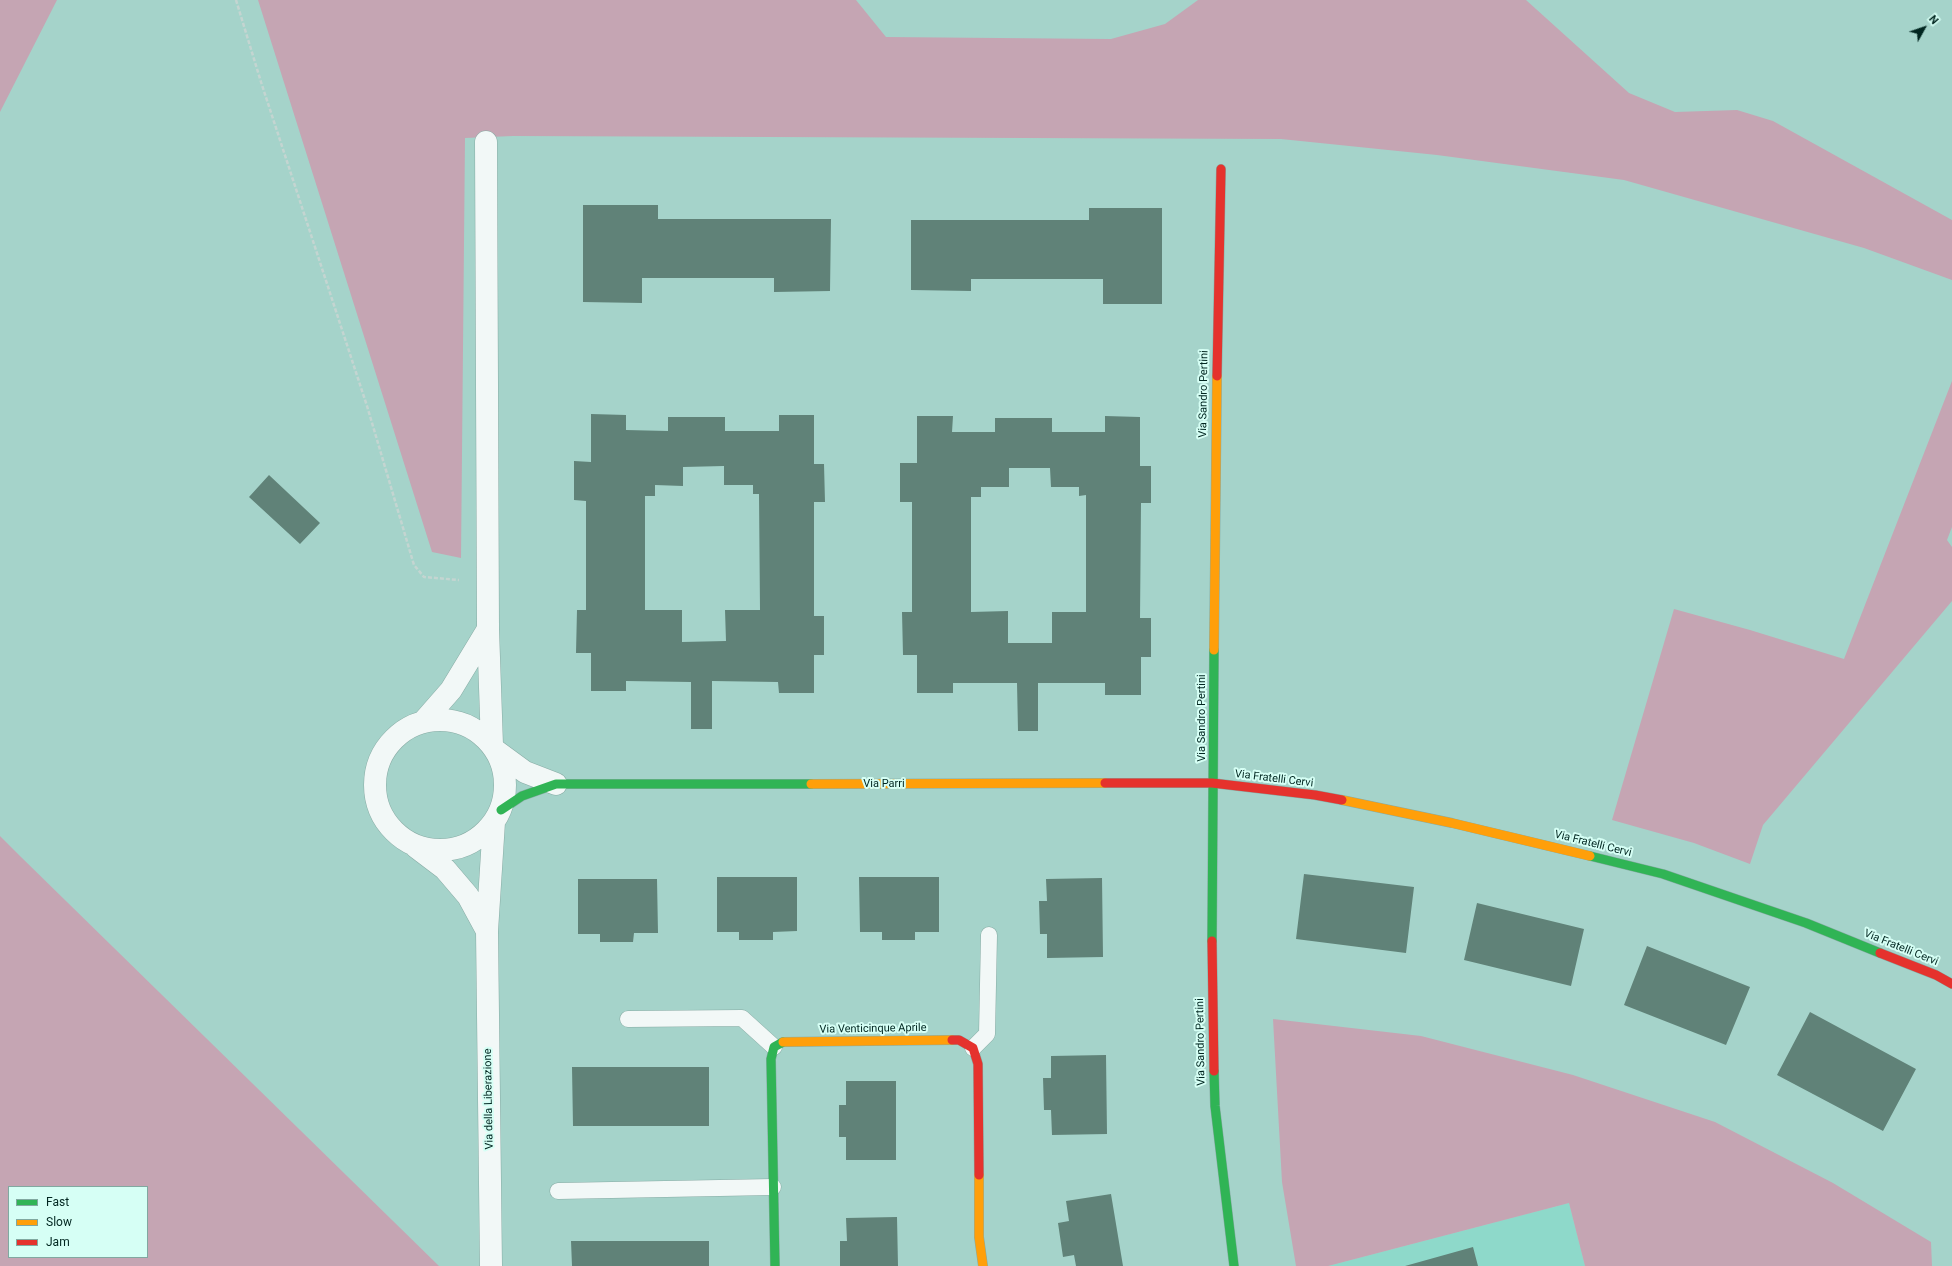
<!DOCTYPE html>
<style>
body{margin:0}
#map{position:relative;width:1952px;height:1266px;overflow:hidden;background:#a5d3ca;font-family:Roboto,sans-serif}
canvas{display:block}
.legend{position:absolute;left:8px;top:1186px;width:140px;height:72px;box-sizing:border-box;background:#d6fff5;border:1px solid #81a8a0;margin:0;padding:5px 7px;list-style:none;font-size:12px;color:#012620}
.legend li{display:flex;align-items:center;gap:8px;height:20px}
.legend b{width:20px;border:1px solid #81a8a0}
.north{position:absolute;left:1904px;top:8px;width:40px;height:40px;-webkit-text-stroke:3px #d6fff5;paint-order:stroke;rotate:50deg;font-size:11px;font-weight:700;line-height:16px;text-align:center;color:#012620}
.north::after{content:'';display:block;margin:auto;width:14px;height:18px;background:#012620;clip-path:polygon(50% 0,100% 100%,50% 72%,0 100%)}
</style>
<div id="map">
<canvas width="1952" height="1266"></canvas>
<ul class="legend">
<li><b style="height:5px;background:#30b455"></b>Fast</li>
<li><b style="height:5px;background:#ff9f0a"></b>Slow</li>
<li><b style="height:5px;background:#e5322d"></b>Jam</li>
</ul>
<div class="north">N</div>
</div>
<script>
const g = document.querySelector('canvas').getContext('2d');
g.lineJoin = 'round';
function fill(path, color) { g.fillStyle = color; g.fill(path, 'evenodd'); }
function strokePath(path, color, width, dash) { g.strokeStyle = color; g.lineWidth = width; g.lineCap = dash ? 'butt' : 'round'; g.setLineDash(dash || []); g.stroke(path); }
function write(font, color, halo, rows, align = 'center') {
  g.font = font + ' Roboto,sans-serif'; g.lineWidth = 4; g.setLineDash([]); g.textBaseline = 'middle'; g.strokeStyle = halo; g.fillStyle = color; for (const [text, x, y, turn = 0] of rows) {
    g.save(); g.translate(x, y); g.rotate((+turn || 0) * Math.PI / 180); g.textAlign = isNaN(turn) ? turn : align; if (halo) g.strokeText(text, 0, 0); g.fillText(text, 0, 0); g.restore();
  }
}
const built = new Path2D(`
 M1569,1203L1585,1266H1328Z`);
const green = new Path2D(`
 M0,0H57L0,112Z
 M258,0H856L886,37L1111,39L1165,24L1198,0H1526L1629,93L1675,112L1737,110L1773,121L1952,220V280L1864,248L1624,180L1437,155L1281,139L513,136L465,138L461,558L432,552Z
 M1952,381V527L1947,540L1952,547V601L1763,825L1750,864L1694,843L1612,820L1674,609L1750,630L1844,659Z
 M0,836L20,856L439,1266H0ZM9,1187H147V1257H9Z
 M1273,1019L1421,1036L1573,1075L1715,1122L1833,1183L1931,1242L1932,1266H1585L1569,1203L1328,1266H1296L1282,1182Z`);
const building = new Path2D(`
 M583,205H658V219H831L830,291L774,292V278H642V303L583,302Z
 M1089,208H1162V304H1103V279H971V291L911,290V220H1089Z
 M591,414L626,415V430L668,431V417H725V431H779V415H814V464H824L825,502H814V616H824V655H814V693H779L778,682L712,681V729H691V682L626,681V691H591V653H576L577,610H586V501L574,500V461L591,462ZM724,466V485H753V494H759L760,610H725L726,641L682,642V610H645V496H655V485L683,486V467Z
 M917,416H953L952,432H995V418H1052V432H1105V416L1140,417V466H1151V503H1141L1140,618H1151V657H1141V695H1105V683H1038V731H1018L1017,683H953V693H917V655H903L902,612H912V502H900V463H917ZM1009,468H1050L1051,487H1079V496L1086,495V612H1052V643H1008V611L971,612V497H981V487H1009Z
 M269,475L320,523L300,544L249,497Z
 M1304,874L1414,887L1406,953L1296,939Z
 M717,877H797V931L773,932V940H739V932H717Z
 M859,877H939V932H915V940H882V932H860Z
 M1102,878L1103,957L1047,958V934H1040L1039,901H1047L1046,879Z
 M578,879H657L658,933H634L633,942H600V934H578Z
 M1477,903L1584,929L1571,986L1464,960Z
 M1647,946L1750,987L1726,1045L1624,1005Z
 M1810,1012L1916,1069L1883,1131L1777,1075Z
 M1106,1055L1107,1134L1052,1135L1051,1110H1044L1043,1078H1051V1056Z
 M572,1067H709V1126H573Z
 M846,1081H896V1160H846V1137H839V1105H846Z
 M1111,1194L1123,1266H1076L1074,1255L1063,1257L1058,1223L1069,1221L1066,1201Z
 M897,1217L898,1266H840V1241H847L846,1218Z
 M571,1241H709V1266H572Z
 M1473,1247L1478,1266H1405Z`);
const path = new Path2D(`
 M236,0L261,82L367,406L414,565L424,577L459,580`);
const lane = new Path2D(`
 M628,1019L742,1018L774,1047
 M973,1048L987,1034L989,935
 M558,1191L773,1187`);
const street = new Path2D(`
 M486,142L488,629L492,745
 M375 785a65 65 0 1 1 130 0a65 65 0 1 1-130 0Z
 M423,722L451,690L488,629
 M495,750L525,772L556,784
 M416,847L445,869L468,896L487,931
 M491,1266L487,931L494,822`);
const fast = new Path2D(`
 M501,810L522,796L556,784H811
 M1590,856L1663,874L1806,923L1880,953
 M1212,941L1214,650
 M1214,1071L1215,1106L1234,1266
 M775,1266L771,1059L774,1047L783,1042`);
const slow = new Path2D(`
 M1214,650L1217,376
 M811,784L1105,783
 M1342,800L1452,823L1590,856
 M783,1042L952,1040
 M979,1175V1237L983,1266`);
const jam = new Path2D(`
 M1217,376L1221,169
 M1105,783H1212L1315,795L1342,800
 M1212,941L1214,1071
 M1880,953L1936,975L1952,984
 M952,1040H959L973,1048L978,1064L979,1175`);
const streetNames = [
 ["Via Sandro Pertini",1204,394,-89],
 ["Via Sandro Pertini",1202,718,-90],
 ["Via Fratelli Cervi",1274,779,7],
 ["Via Parri",884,784],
 ["Via Fratelli Cervi",1593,844,14],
 ["Via Fratelli Cervi",1901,948,22],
 ["Via Venticinque Aprile",873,1029,-1],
 ["Via Sandro Pertini",1201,1042,-91],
 ["Via della Liberazione",489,1099,-91]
];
fill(built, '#8ed9ca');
fill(green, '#c5a5b3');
fill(building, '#608278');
strokePath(lane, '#87aba4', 17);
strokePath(street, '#87aba4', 23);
strokePath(fast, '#87aba4', 10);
strokePath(slow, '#87aba4', 10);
strokePath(jam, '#87aba4', 10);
strokePath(path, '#c4d5d1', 2.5, [4, 2]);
strokePath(lane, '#f2f8f7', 16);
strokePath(street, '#f2f8f7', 22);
strokePath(fast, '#30b455', 9);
strokePath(slow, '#ff9f0a', 9);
strokePath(jam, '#e5322d', 9);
write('11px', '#012620', '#d6fff5', streetNames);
</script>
